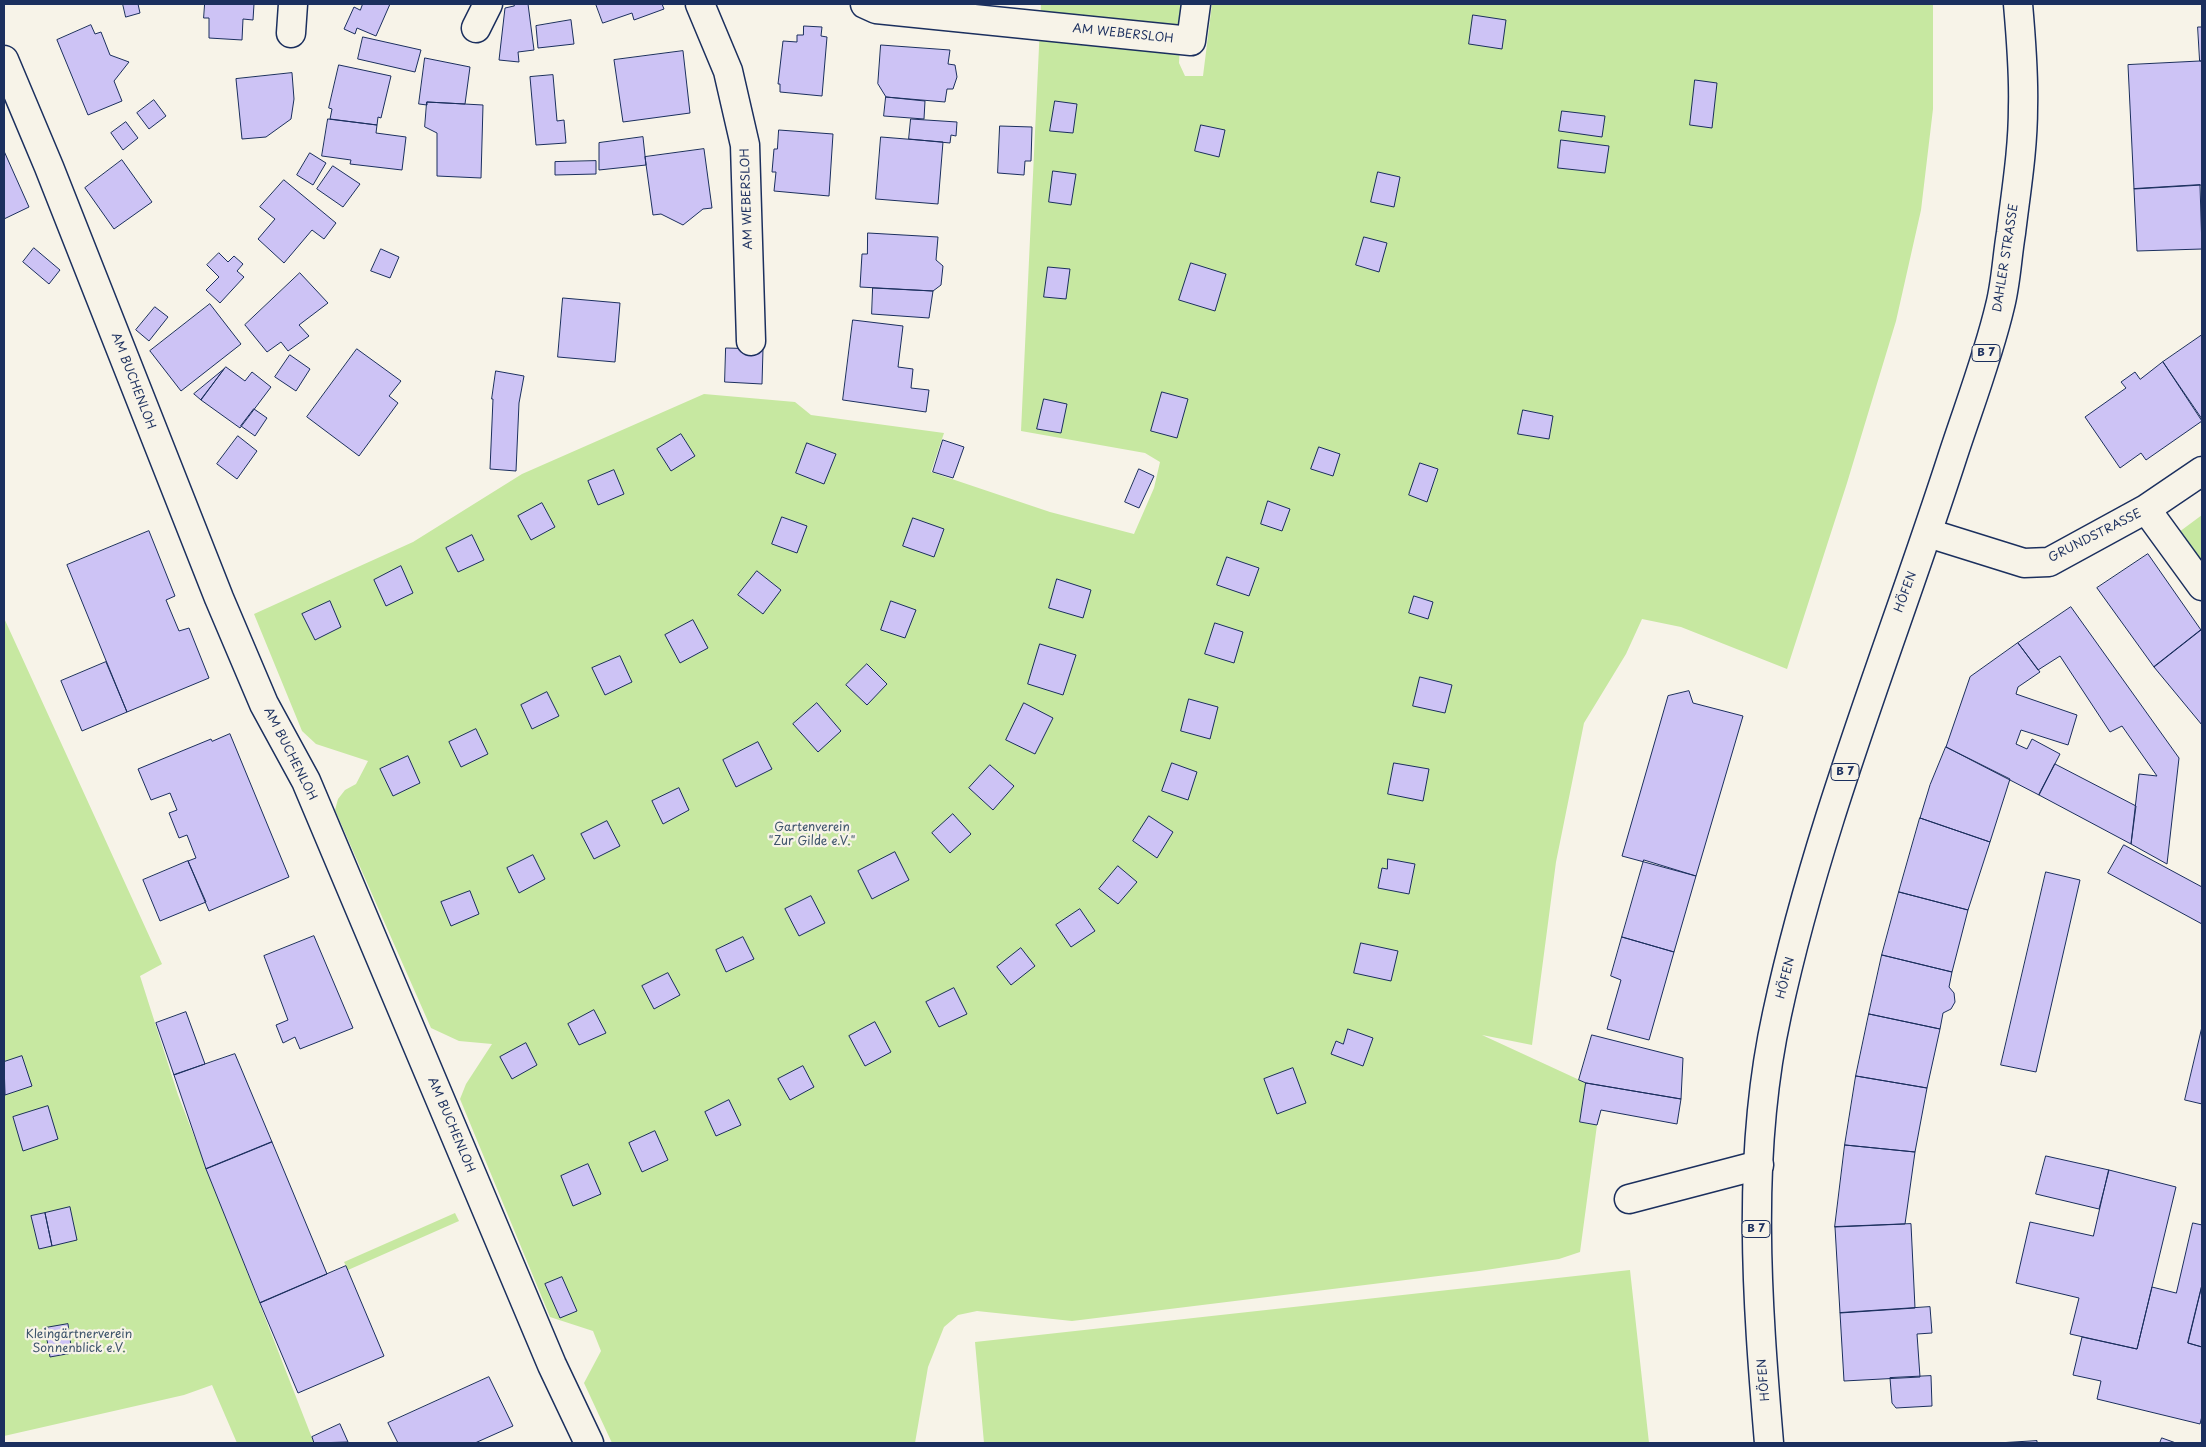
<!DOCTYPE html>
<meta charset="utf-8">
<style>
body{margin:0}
#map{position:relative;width:2206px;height:1447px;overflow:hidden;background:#f7f3e8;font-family:"Playpen Sans",sans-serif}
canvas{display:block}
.frame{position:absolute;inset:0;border:5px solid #1b2f5e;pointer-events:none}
</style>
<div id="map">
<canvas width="2206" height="1447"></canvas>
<div class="frame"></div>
</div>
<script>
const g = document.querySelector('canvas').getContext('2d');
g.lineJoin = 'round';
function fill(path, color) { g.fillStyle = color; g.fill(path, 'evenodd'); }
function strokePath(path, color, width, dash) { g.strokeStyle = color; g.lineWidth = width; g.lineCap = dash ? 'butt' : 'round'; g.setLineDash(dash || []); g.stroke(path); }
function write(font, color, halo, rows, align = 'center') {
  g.font = font + ' "Playpen Sans",sans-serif'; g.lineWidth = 4.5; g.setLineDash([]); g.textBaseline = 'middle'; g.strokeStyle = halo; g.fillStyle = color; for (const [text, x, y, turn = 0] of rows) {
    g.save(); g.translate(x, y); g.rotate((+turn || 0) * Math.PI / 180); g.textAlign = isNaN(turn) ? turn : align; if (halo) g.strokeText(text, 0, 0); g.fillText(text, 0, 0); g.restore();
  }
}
const green = new Path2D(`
 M1041,4H1182L1179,63L1185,76H1203L1212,4H1933V109L1921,210L1896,321L1847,483L1787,669L1681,627L1642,619L1626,654L1584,723L1556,862L1532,1045L1482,1035L1586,1083L1580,1122L1597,1125L1580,1252L1559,1259L1479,1271L1072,1321L977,1311L958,1315L944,1327L928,1367L915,1443H612L584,1383L601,1351L593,1331L550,1317L460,1099L466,1084L492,1044L459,1041L431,1028L335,810L338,799L345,790L356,784L368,761L316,744L302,731L254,614L413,542L522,474L704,394L795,402L811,415L944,433L931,472L1050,512L1134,534L1154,488L1160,462L1145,453L1021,431Z
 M2202,515V564L2179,532Z
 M4,618L162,964L140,976L178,1095L314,1443H237L212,1385L184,1395L4,1436Z
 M455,1213L459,1221L348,1270L344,1262Z
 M1630,1270L1649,1443H984L975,1342Z`);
const building = new Path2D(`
 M123,4H138L140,13L126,17Z
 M205,4H254L253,20L243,19L242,40L209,38V18H204Z
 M363,4H390L376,36L357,28L355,34L344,29L354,7L360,10Z
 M514,4H528L534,50L518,52L519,62L499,60L505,8L514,6Z
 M596,4H662L664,9L634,20L632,13L603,23Z
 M1473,15L1506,20L1502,49L1469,44Z
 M571,20L574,44L538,48L536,26Z
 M91,25L95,34L101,32L110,55L129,62L114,81L122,101L88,115L57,40Z
 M804,26L822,27L821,36L827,37L822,96L780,92V84H778L783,41L797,42V35H803Z
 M2198,27H2202V61H2200Z
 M363,37L421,50L415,72L358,59Z
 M881,45L950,50L948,64L955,65L957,77L953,89H947L945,102L886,97L878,84Z
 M683,51L690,113L623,122L614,60Z
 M425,58L470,67L465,104L427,102V105L419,104Z
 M2200,61H2202V185L2134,189L2128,65Z
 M339,65L391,76L381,118L378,117L377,125L330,119L332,109L329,108Z
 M292,73L294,99L291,119L266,137L242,139L236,79Z
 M553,75L557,121L564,120L566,143L536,145L530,77Z
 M1695,80L1717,83L1712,128L1690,125Z
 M886,97L925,101L924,119L884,116Z
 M154,100L166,116L149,129L137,113Z
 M1055,101L1077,104L1073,133L1050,131Z
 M427,102L483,105L481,178L437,176V133L425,127Z
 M1562,111L1605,116L1602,137L1559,131Z
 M328,119L377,125L376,133L406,137L402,170L350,164L351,160L322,156Z
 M911,119L957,122L956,136L951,135L950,143L909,139Z
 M126,122L138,138L123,150L111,133Z
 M1201,125L1225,130L1219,157L1195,151Z
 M1000,126L1032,127L1031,161H1025L1024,175L998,173Z
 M779,130L833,134L829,196L774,191L776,172H772L774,149H777Z
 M643,137L646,165L599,170V143Z
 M881,137L943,142L938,204L876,199Z
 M1561,140L1609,146L1605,173L1558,168Z
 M704,149L712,208L703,209L683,225L661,214L653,215L645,157Z
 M4,151L29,207L4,219Z
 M310,153L326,163L313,185L297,175Z
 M122,160L152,202L114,229L85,188Z
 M596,161V174L555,175V162Z
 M333,166L360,184L343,207L317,189Z
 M1053,171L1076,174L1071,205L1049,202Z
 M1378,172L1400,177L1394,207L1371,202Z
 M284,180L336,223L324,239L312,230L284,263L258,239L275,219L260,207Z
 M2200,185L2202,249L2137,251L2134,189Z
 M868,233L938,237L936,260L943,266L941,285L933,291L860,287L862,254H867Z
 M1364,237L1387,243L1379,272L1356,265Z
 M34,248L60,270L49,284L23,262Z
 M381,249L399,257L390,278L371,271Z
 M219,253L228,262L234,256L243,264L237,271L244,277L220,303L206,290L219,277L207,265Z
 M1191,263L1226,274L1215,311L1179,300Z
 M1048,267L1070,269L1066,299L1044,297Z
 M300,273L328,303L299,325L309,336L288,351L281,342L267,352L245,325Z
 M873,288L933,291L929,318L872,314Z
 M563,298L620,303L615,362L558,357Z
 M210,304L241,344L181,391L150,351Z
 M155,307L168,317L149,341L136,330Z
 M853,320L903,326L898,367L913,369L911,388L929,390L926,412L843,400Z
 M2202,335V419L2163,362Z
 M726,348L763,349L762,384L725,382Z
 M357,349L401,381L389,396L398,403L359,456L307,417Z
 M290,355L310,369L296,391L275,377Z
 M2163,362L2202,421L2146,460L2141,453L2120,468L2085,417L2126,388L2121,382L2135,372L2140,379Z
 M226,367L245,381L252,372L271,387L240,428L201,400Z
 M224,369L201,400L194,394Z
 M496,371L524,376L519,403L516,471L490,469L493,399H492Z
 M1162,392L1188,399L1177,438L1151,431Z
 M1044,399L1067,404L1061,433L1037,429Z
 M254,409L267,418L255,436L241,426Z
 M1523,410L1553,416L1549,439L1518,434Z
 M681,434L695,456L671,471L657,449Z
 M238,436L257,451L237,479L217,464Z
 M943,440L964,447L953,478L933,472Z
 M807,443L836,454L824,484L796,473Z
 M1319,447L1340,454L1333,476L1311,469Z
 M1420,463L1438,469L1427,502L1409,495Z
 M1139,469L1154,476L1139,508L1125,502Z
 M614,470L624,494L598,505L588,481Z
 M1268,501L1290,509L1282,531L1261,524Z
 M542,503L555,527L531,540L518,516Z
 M782,517L807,526L797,553L772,544Z
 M913,518L944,529L934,557L903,546Z
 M149,531L175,596L166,600L179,631L189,628L209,678L127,712L67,565Z
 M472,535L484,560L458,572L446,548Z
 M2148,554L2201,630L2154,667L2097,588Z
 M1227,557L1259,568L1249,596L1217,585Z
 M401,566L413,593L386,606L374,580Z
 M757,571L781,590L763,614L738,595Z
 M1057,579L1091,590L1083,618L1049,608Z
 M1414,596L1433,602L1428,619L1409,613Z
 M330,601L341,627L315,640L302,614Z
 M891,601L916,610L905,638L881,630Z
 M2071,607L2179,758L2167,864L2131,844L2139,774L2157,776L2122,726L2110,732L2060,656L2038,670L2018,643Z
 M693,620L708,648L680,663L665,635Z
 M1215,623L1243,632L1234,663L1205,654Z
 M2201,630L2202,631V725L2154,667Z
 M2018,643L2040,672L2018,687L2016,694L2077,715L2068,745L2021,730L2016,744L2027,749L2032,739L2060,754L2039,795L1946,747L1970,677Z
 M1040,644L1076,655L1063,695L1028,684Z
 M620,656L632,682L605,695L592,668Z
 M106,662L127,712L82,731L61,681Z
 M867,664L887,684L867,705L846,685Z
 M1420,677L1452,685L1445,713L1413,706Z
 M1689,691L1693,703L1743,716L1696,876L1622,856L1668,696Z
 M547,692L559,716L532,729L521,705Z
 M1189,699L1218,707L1210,739L1181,731Z
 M817,703L841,731L818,752L793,724Z
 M1024,703L1053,718L1035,754L1006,740Z
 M476,729L488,754L461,767L449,742Z
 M230,734L289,877L209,911L188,861L196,858L187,835L179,838L169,813L177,810L170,793L151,800L138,769L211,739L212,741Z
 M758,742L772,769L736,787L723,760Z
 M1946,747L2010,779L1990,842L1920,818L1930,785Z
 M408,756L420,783L393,796L380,769Z
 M1172,763L1197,772L1188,800L1162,791Z
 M1394,763L1429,769L1423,801L1388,794Z
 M2055,764L2136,806L2131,844L2039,795Z
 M990,765L1014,786L993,810L969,788Z
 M679,788L689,810L663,824L652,801Z
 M953,814L971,834L950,853L932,833Z
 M1149,816L1173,832L1157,858L1133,841Z
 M1920,818L1990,842L1968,910L1899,892Z
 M607,821L620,846L594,859L581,834Z
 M2124,845L2202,887V924L2108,873Z
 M895,852L909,880L872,899L858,871Z
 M533,855L545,879L519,893L507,868Z
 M1388,859L1415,864L1409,894L1378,888L1382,868L1387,869Z
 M1644,860L1696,876L1674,952L1622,937Z
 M188,861L206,902L160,921L143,880Z
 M1118,866L1137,882L1118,904L1099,889Z
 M2046,872L2080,880L2036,1072L2001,1065Z
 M470,891L479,914L451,926L441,902Z
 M1899,892L1968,910L1952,972L1882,955Z
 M811,896L825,923L799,936L785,909Z
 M1080,909L1095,931L1071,947L1056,925Z
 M314,936L353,1028L300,1049L295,1037L283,1043L276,1025L288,1020L264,956Z
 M743,937L754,959L726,972L716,950Z
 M1622,937L1674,952L1649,1040L1607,1029L1621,980L1611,976Z
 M1361,943L1398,951L1391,981L1354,973Z
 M1021,948L1035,966L1011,985L997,967Z
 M1882,955L1952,972L1949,987L1954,993L1955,1002L1951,1009L1943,1013L1940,1029L1869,1014Z
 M668,973L680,995L654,1009L642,986Z
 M954,988L967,1014L939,1027L926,1002Z
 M594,1010L606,1033L579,1045L568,1024Z
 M186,1012L205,1064L174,1075L156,1023Z
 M1869,1014L1940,1029L1927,1088L1856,1076Z
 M875,1022L891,1052L865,1066L849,1036Z
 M2202,1027V1104L2185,1100Z
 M1348,1029L1373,1038L1363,1066L1331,1054L1336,1041L1343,1044Z
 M1592,1035L1683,1058L1681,1099L1586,1083L1579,1080Z
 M526,1043L537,1065L512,1079L500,1057Z
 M235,1054L272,1142L206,1169L174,1075Z
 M22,1056L32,1086L5,1095L4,1062Z
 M803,1066L814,1087L790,1100L778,1079Z
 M1293,1068L1306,1103L1277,1114L1264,1079Z
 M1856,1076L1927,1088L1915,1152L1845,1145Z
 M1586,1083L1681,1099L1677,1124L1601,1110L1597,1125L1580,1122Z
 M729,1100L741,1125L716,1136L705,1112Z
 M48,1106L58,1139L23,1151L13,1117Z
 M655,1131L668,1160L642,1172L629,1143Z
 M272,1142L327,1274L260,1303L206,1169Z
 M1845,1145L1915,1152L1905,1224L1835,1227Z
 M2046,1156L2109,1170L2099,1209L2036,1194Z
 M588,1164L601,1194L573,1206L561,1176Z
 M2109,1170L2176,1187L2137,1349L2070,1334L2079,1298L2016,1283L2030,1222L2093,1236Z
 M70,1207L77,1240L52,1246L45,1213Z
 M45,1213L52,1246L39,1249L31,1216Z
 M2193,1223L2202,1225V1285L2188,1343L2202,1347V1416L2200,1424L2097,1399L2101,1381L2073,1375L2082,1337L2137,1349L2152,1287L2176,1293Z
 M1911,1224L1915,1308L1840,1313L1835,1227Z
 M346,1266L384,1356L298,1393L260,1303Z
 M562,1277L577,1311L560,1318L545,1284Z
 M2202,1285V1347L2188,1343Z
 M1930,1307L1932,1333L1917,1334L1920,1377L1844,1381L1840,1313Z
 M68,1324L72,1353L50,1357L45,1328Z
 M1931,1376L1932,1406L1896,1408L1892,1403L1890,1378Z
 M489,1377L513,1426L475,1443H398L388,1423Z
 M340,1424L348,1442L314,1443L312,1437Z
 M2162,1438L2176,1443H2160Z
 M2037,1441V1443H1998Z`);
const minor = new Path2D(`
 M700,4L728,71L745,145L751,341
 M865,4L876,9L1191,41L1196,4
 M476,28L488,4
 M291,33L293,4
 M4,60L49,167L219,598L264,704L306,781L552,1365L589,1443
 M2146,509L2202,586
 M1928,533L2024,563L2049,562L2146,509L2202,471
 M1629,1199L1759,1165`);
const major = new Path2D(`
 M1769,1443C1757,1301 1746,1155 1777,1014C1818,823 1893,641 1953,455C1969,406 1988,357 2000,306C2006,283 2007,257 2011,233C2016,191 2023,150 2023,107C2024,73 2021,38 2018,4`);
const shields = [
 [1986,353,28],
 [1845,772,28],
 [1756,1229,28]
];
const shieldNames = [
 ["B 7",1986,353],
 ["B 7",1845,772],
 ["B 7",1756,1229]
];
const streetNames = [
 ["AM WEBERSLOH",1123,34,6],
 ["AM WEBERSLOH",747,199,-92],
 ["DAHLER STRASSE",2006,258,-81],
 ["AM BUCHENLOH",133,381,69],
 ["GRUNDSTRASSE",2095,536,-27],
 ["HÖFEN",1906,592,-70],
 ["AM BUCHENLOH",290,754,63],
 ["HÖFEN",1786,978,-76],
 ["AM BUCHENLOH",451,1125,67],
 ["HÖFEN",1764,1380,-95]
];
const parkNames = [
 ["Gartenverein",812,828],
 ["\"Zur Gilde e.V.\"",812,842],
 ["Kleingärtnerverein",79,1335],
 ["Sonnenblick e.V.",79,1349]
];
fill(green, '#c7e8a1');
fill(building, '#cdc3f5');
strokePath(building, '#1b2f5e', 1);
strokePath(minor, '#1b2f5e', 31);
strokePath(major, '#1b2f5e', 31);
strokePath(minor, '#f7f3e8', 28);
strokePath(major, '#f7f3e8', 28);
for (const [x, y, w] of shields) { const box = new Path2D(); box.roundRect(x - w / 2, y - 8.5, w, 17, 4); g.fillStyle = '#f7f3e8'; g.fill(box); strokePath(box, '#1b2f5e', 1); }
write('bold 11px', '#1b2f5e', null, shieldNames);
write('12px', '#1b2f5e', '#f7f3e8', streetNames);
write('12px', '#3d546b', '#f7f3e8', parkNames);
</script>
